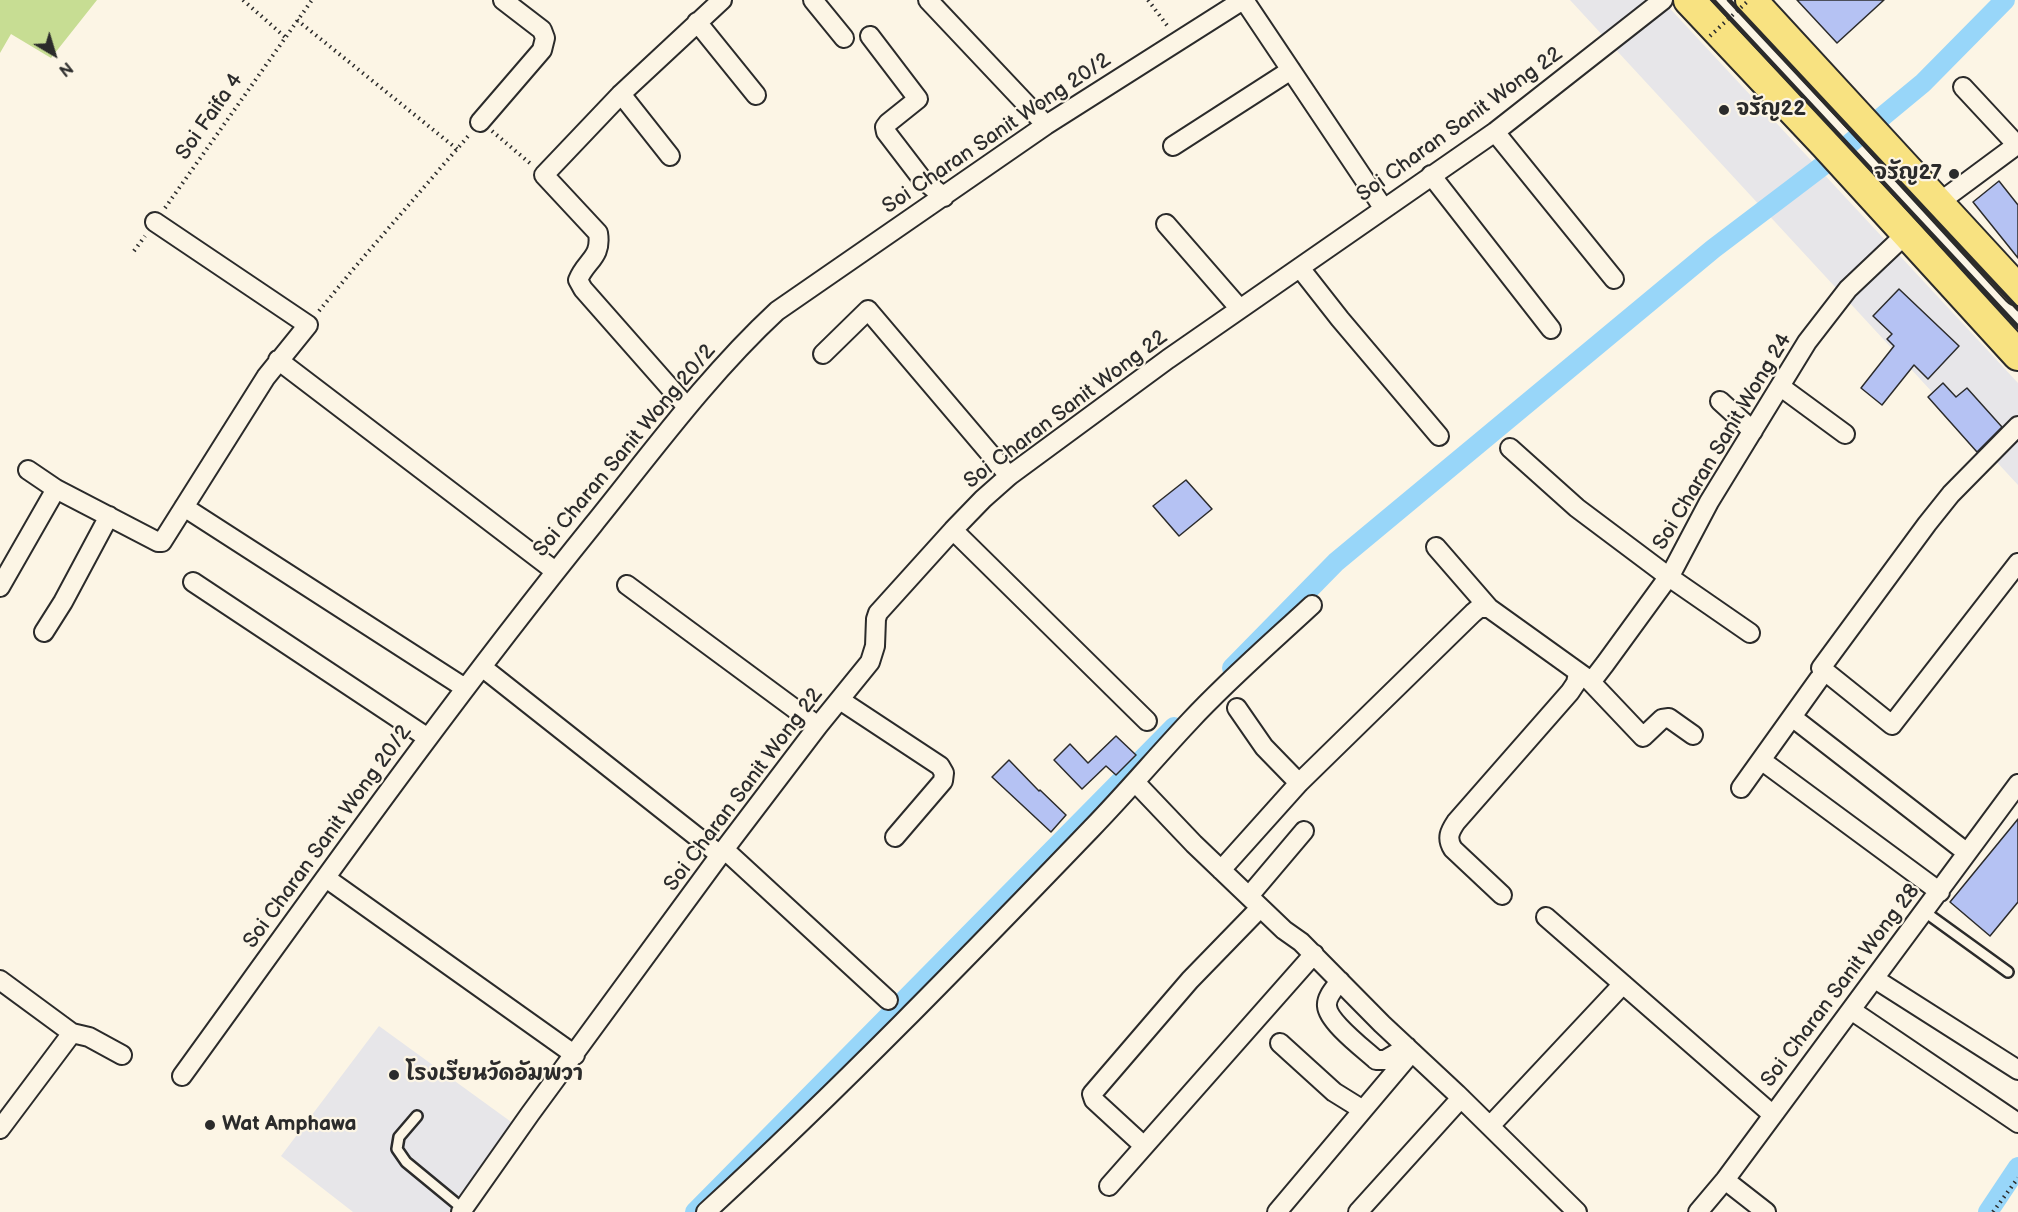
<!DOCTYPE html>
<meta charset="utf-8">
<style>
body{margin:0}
#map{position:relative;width:2018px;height:1212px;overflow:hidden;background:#fcf5e5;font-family:"Balsamiq Sans",sans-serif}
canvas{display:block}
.north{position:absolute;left:24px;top:24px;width:60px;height:60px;-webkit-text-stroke:4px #fcf5e5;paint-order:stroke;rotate:142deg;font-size:16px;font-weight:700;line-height:24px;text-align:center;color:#2b2b2b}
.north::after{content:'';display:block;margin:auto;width:21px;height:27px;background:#2b2b2b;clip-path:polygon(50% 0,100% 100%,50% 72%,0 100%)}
</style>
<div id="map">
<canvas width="2018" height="1212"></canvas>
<div class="north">N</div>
</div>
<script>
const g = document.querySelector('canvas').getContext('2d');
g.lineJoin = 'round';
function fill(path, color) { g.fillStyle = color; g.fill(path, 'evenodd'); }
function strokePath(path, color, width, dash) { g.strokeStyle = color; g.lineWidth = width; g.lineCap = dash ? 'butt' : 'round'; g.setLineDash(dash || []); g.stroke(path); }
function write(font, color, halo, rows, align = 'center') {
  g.font = font + ' "Balsamiq Sans","Playpen Sans Thai",sans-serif'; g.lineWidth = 4.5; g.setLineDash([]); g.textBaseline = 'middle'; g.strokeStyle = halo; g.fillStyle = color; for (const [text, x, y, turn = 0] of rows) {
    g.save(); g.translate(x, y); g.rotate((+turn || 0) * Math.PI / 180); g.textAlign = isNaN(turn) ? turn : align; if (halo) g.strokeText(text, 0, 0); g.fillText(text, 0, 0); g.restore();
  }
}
const built = new Path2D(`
 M1570,0H1662L2018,383V485Z
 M379,1026L514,1124L465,1189L452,1212H353L281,1156Z`);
const green = new Path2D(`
 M0,0H97L51,58L11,34L0,53Z`);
const canal = new Path2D(`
 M1232,668L1336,562L1713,249L1825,164L1923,83L2005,0
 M695,1212L1174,727
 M1988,1212L2018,1167`);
const building = new Path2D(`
 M1797,0H1884L1837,43Z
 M1999,181L2018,205V258L1973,202Z
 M1899,289L1959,346L1928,379L1914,365L1882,405L1861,388L1894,346L1887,339L1892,334L1873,316Z
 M1943,383L1956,397L1967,388L2002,427L1977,452L1928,397Z
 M1186,480L1212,509L1179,536L1153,506Z
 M1116,736L1136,755L1116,775L1106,766L1082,789L1054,760L1070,744L1088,763Z
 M1009,760L1039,791L1040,790L1066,815L1051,832L992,777Z
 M2018,819V902L1990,936L1950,902Z`);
const path = new Path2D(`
 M243,0L285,37
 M1148,0L1169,28
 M297,20L457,149
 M492,131L532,165
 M165,208L312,0
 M134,251L145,236
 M319,311L355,267L470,134
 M1993,1212L2018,1178`);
const service = new Path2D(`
 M1925,912L2008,972
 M417,1116L399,1137L397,1149L406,1162L463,1209`);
const minor = new Path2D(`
 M813,0L844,38
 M928,0L1046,125
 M1244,0L1384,209
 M697,22L756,95
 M870,36L918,99L888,123L885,127L886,132L922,179L944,197
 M1963,87L2017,145
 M621,94L670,156
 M480,122L542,50L545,38L542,30L503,0
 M1495,132L1614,279
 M1173,146L1291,70
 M1431,175L1551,329
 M1937,204L2018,144
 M1166,224L1240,309
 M1300,268L1340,319L1439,436
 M823,354L868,310L1009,476
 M278,360L555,571
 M1781,387L1845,434
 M1720,401L1753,431
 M687,407L583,289L578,280C586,260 602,258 598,233L544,175L621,94L722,0
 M2018,426L1951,494L1927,524L1821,668L1892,725L2018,563
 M1510,448L1577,508L1669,577L1750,633
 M28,470L56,489L158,542H162L266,377L308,325L155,222
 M184,507L465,688
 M953,530L1147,721
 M1436,547L1489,608L1588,679L1643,737L1662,719L1669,718L1693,735
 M193,582L428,738
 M627,585L818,726
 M0,587L56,489
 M44,632L63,602L109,516
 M482,667L720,855
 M1588,679L1595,677L1605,664L1672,572L1709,502L1807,342L1848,289L1906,234
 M840,700L940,766L944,773L943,781L895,837
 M1237,708L1264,747L1299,783
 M1792,717L1966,852
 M1761,760L1940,892
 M1135,782L1194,844L1284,930L1301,942L1382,1024L1457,1094L1577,1212
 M1741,788L1819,679
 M725,850L888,1000
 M1221,870L1299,783L1473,613L1479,608H1489
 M326,878L575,1055
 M1502,895L1453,849C1446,838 1450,831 1456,822L1570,692L1576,683L1578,673
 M1249,896L1304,831
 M1546,917L1773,1115
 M1875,979L2018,1070
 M0,980L72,1033
 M1340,981C1335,988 1326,997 1327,1006C1328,1022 1364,1049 1376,1060H1385L1407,1047
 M1851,1010L2018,1123
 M1280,1043L1334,1092L1363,1110L1412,1052
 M182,1076C316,891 449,703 593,525C652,452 708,375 777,311L1046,125L1243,0
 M1490,1126L1623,984
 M0,1129L72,1033L89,1037L122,1055
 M1144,1146L1094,1100L1092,1094L1190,980L1260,908
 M1725,1180L1766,1212
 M1109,1186L1314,954
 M461,1212L530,1114L720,855L818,726L870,662L875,646L876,619L878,613L953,530L983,499L1009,476L1168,359L1495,132L1663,0
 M706,1212C840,1089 966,959 1092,828C1126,793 1157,756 1190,721C1228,680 1271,643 1312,605
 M1277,1212L1363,1110
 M1358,1212L1461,1098
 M1698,1212L1725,1180L2018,784`);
const primary = new Path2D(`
 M1689,0L1825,144L2018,355
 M1751,0L2018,290`);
const rail = new Path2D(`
 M1713,0L2018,327
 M1729,0L2018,309`);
const pathBridge = new Path2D(`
 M1710,36L1749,0`);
const markers = [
 [1724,110,6,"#2b2b2b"],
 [1954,174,6,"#2b2b2b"],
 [394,1075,6,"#2b2b2b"],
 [210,1125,6,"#2b2b2b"]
];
const poiNames = [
 ["จรัญ22",1736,110],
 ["จรัญ27",1942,174,"right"],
 ["โรงเรียนวัดอัมพวา",406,1075],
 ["Wat Amphawa",222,1125]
];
const streetNames = [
 ["Soi Faifa 4",210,117,-55],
 ["Soi Charan Sanit Wong 22",1460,125,-36],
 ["Soi Charan Sanit Wong 20/2",997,134,-34],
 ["Soi Charan Sanit Wong 22",1066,410,-37],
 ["Soi Charan Sanit Wong 24",1723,442,-59],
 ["Soi Charan Sanit Wong 20/2",625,451,-50],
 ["Soi Charan Sanit Wong 22",744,790,-53],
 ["Soi Charan Sanit Wong 20/2",328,837,-54],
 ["Soi Charan Sanit Wong 28",1841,986,-53]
];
fill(built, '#e7e6e9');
fill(green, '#c7dd93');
strokePath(canal, '#98d6f9', 20);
fill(building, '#b5c2f3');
strokePath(building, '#2b2b2b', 1.5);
strokePath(service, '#2b2b2b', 14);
strokePath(minor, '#2b2b2b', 22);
strokePath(primary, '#2b2b2b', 34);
strokePath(path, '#2b2b2b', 4, [1.5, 4.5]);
strokePath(service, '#fcf5e5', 9);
strokePath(minor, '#fcf5e5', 18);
strokePath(primary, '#f8e281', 30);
strokePath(rail, '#2b2b2b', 4.5);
strokePath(pathBridge, '#2b2b2b', 4, [1.5, 4.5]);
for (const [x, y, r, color] of markers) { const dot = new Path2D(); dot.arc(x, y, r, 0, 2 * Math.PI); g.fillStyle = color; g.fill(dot); strokePath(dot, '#fcf5e5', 2); }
write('bold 21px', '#2b2b2b', '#fcf5e5', poiNames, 'left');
write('21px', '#2b2b2b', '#fcf5e5', streetNames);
</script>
